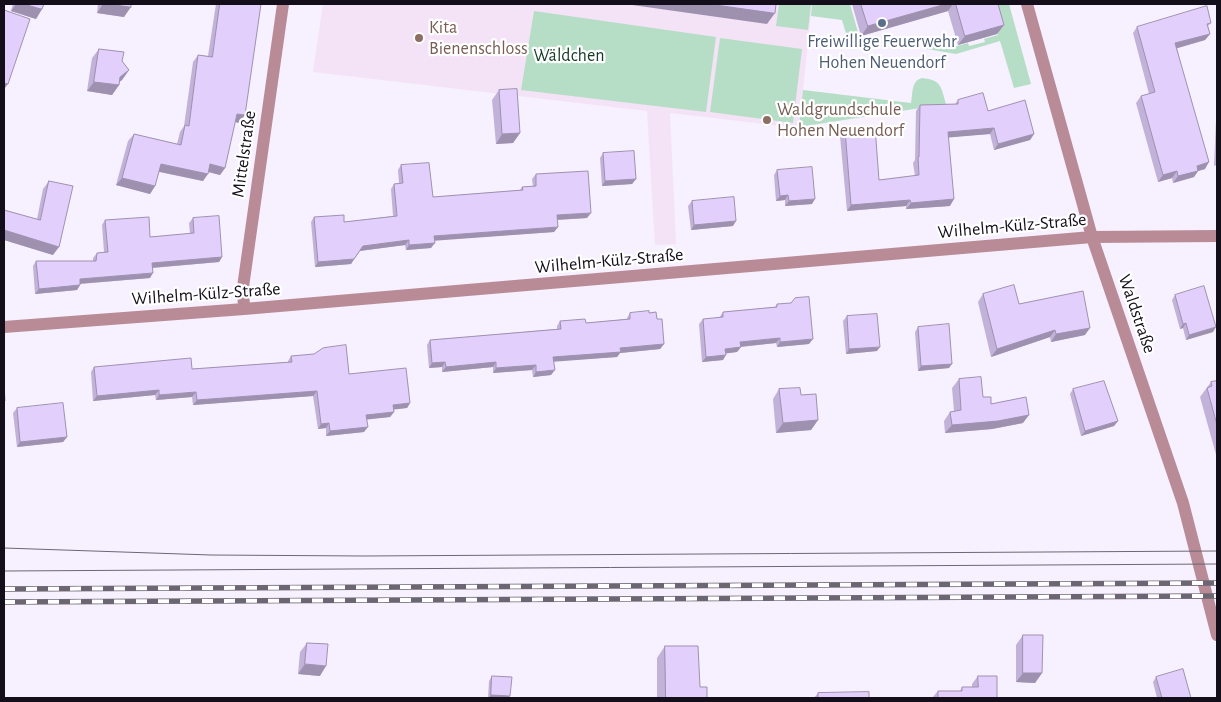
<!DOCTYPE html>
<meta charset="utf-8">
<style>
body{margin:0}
#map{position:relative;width:1221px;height:702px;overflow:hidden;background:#f7f0fe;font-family:"Alegreya Sans",sans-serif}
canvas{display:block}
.frame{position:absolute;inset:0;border:5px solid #130e19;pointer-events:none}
</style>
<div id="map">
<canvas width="1221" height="702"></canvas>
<div class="frame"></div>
</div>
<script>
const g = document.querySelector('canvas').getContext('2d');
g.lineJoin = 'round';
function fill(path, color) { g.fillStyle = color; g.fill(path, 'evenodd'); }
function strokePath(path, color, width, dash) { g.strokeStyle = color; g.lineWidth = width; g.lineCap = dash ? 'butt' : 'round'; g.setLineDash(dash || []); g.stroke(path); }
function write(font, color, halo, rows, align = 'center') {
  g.font = font + ' "Alegreya Sans",sans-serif'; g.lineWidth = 4.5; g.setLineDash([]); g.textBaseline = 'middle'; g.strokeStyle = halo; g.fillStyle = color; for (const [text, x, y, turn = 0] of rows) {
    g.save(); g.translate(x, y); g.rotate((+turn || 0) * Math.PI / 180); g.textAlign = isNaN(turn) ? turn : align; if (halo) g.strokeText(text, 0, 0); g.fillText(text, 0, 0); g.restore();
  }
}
const education = new Path2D(`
 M323,4H812L799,128L670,113L676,244L655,245L647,111L313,72Z`);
const green = new Path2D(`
 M779,4H811L808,30L776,26Z
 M812,4H850L859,36L847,37L842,20L811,16Z
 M990,4H1009L1031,84L1014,88L1000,41L956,54L927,49V45L950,48L968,43L969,46L985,42L984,39L998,35Z
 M534,11L716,37L706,112L521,90Z
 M720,38L802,49L793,123L710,112Z
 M922,78C942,80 941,87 946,104L799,127L803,90L911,103C913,93 911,81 922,78Z`);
const street = new Path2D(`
 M1027,4L1092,237L1183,503L1217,635
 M244,309L243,287L283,4
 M4,327L244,309L1092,237L1217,236`);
const tram = new Path2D(`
 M4,548L211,555L364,556L1217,551
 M4,571L1217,564`);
const rail = new Path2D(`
 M4,589L1217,583
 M4,602L1217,596`);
const wall = new Path2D(`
 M13,4H44L42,9L36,19L11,11Z
 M98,4H131L124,17L97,13Z
 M216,4H261L239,123L235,122L225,168L220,175L208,172L203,181L159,172L155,186L150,194L116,185L128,141L134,134L177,144L180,132L184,126L193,62L198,55L208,56Z
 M852,4H998L1004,25L997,34L958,45L948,11L861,36Z
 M1211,23L1208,26L1210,34L1205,40L1177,48L1205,169L1198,171L1194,177L1173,183L1172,178L1158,182L1136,103L1141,96L1149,94L1133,33L1137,27Z
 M99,49L122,61L129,70L122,80L119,82V85L112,95L87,91L92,58Z
 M499,90L520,133L513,143L496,144L492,100Z
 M1217,97V165L1214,166Z
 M958,100L988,111L1034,134L1030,140L994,150L990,134L948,137L950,206L906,209V206L847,211L840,136L845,130L879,180L915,176L913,163L915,160L916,111L920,105L955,104Z
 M603,153L636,179L632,184L602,186L600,158Z
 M401,165L433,197L520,190L522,187L533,186L532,179L536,174L587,218L557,220L558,227L554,232L434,240L431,248L406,250L405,245L360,251L351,264L315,267L311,222L314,217L344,222L393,216L391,189L394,184L399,183L398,170Z
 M777,170L812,204L785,206V200L776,201L774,175Z
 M49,181L53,255L4,240V210L37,219L43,189Z
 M692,201L733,226L691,230L688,206Z
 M193,218L222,257L219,262L153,268L150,278L80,284V285L77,290L35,294L33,266L36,261H93V258L97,253L104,252L102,225L105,220L150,237L190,234L189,223Z
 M983,294L1019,304L1085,335L1051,342L1050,337L991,357L978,302Z
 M1175,295L1213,332L1186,340L1183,328L1180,329L1172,300Z
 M777,304L809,344L777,347L776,343L741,347L737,352L726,353L723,360L702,362L699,324L703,319L719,318L723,312L775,307Z
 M630,313H649L657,319L664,344L660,349L620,353L617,357L554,361L551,375L533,377L532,370L493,373V367L442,372V367L429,368L427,345L430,340L557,329V326L560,321L586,323L627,319V318Z
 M847,316L877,351L846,354L843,321Z
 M918,327L949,368L918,371L915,332Z
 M291,356L349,374L410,403L407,408L393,409L394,412L390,417L367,419L364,432L326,436V428L318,429L313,396L193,405L192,397L156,400L155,395L93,401L91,372L94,367L192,369L288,362V361Z
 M959,379L991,404L1023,423L992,429L945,433L944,421L950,412L954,411L952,388Z
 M1217,381V458L1200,397L1211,382Z
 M779,389L801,395L818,420L811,430L776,433L773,399Z
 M1073,389L1118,421L1114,426L1081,436L1070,394Z
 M17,408L67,437L63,442L17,447L13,413Z
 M1023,635L1042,673L1035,683L1016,682V645Z
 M307,643L320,676L298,674L300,652Z
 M665,646L700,687L707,698H657V658Z
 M492,676L509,698H488L489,681Z
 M978,676L997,698H932L938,691H960L962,687H972V684Z
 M1156,677L1191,698H1157L1153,682Z
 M818,693L869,698H814Z`);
const shadedWall = new Path2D(`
 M16,4H24L42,9L36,19L11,11Z
 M103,4H108L131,7L124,17L97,13Z
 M625,4H709L775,13L767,24Z
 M946,4H953L948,11L861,36L868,26Z
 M1004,25L997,34L958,45L965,36Z
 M1210,34L1205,40L1171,50L1175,43Z
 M129,70L122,80L115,85H119L112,95L87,91L94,82L120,77Z
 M4,83L8,84L4,89Z
 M237,114L245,115L239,123L232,121Z
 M994,128L990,134L943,138L948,132Z
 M520,133L513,143L496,144L502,134Z
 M1034,134L1030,140L994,150L998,144Z
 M1209,162L1205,169L1198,171L1194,177L1173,183L1178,176L1197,166Z
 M161,164L208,174L203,181L156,171Z
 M210,164L225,168L220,175L205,171Z
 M1177,171L1172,178L1158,182L1163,175Z
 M122,178L155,186L150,194L116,185Z
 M636,179L632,184L602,186L605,181Z
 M788,195L785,200L776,201L780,196Z
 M815,199L812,204L785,206L789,201Z
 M954,199L950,206L906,209L911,203Z
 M910,200L906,206L847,211L851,205Z
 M591,213L587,218L553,220L557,215Z
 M736,221L733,226L691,230L694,225Z
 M558,227L554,232L431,241L434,236Z
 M4,230L59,247L53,255L4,240Z
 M409,240L405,245L359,251L363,246Z
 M435,243L431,248L406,250L409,245Z
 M222,257L219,262L149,268L152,263Z
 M354,259L351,264L315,267L318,262Z
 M153,273L150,278L76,284L80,279Z
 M80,285L77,290L35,294L39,289Z
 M1186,323L1183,328L1180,329L1183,324Z
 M1216,327L1213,332L1186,340L1189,335Z
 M1090,328L1085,335L1051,342L1056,334Z
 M1055,330L1050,337L991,357L997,349Z
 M780,338L776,343L737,347L740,342Z
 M813,339L809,344L777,347L780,342Z
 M664,344L660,349L620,353L617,357L550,362L553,357L620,348Z
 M741,347L737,352L722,354L725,349Z
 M880,347L877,351L846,354L849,349Z
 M726,355L723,360L702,362L706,357Z
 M445,362L442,367L429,368L432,363Z
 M496,362L493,367L442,372L446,367Z
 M952,364L949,368L918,371L921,366Z
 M536,365L532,370L493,373L496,368Z
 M555,370L551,375L533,377L536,372Z
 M159,390L155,395L93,401L97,396Z
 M317,391L313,396L193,405L197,400Z
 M196,392L192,397L156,400L159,395Z
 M410,403L407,408L390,410L393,405Z
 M394,412L390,417L363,420L366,415Z
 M1029,415L1023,423L992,429L945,433L952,425Z
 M818,420L811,430L776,433L783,423Z
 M1118,421L1114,426L1081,436L1085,431Z
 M329,423L326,428L318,429L321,424Z
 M368,427L364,432L326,436L330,431Z
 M67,437L63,442L17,447L20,442Z
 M305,664L326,666L320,676L298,674Z
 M1023,673H1042L1035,683L1016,682Z
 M491,695L510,696L509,698H488Z`);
const building = new Path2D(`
 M24,4H44L42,9Z
 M108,4H131V7Z
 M220,4H261L245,115L237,114L225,168L210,164L208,174L161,164L155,186L122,178L134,134L181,145L185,125L189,126L198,55L212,57Z
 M709,4H776L775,13Z
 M861,4H946L868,26Z
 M956,4H998L1004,25L965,36Z
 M1207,6L1211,23L1207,24L1210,34L1175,43L1209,162L1197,166L1198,171L1178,176L1177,171L1163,175L1141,96L1155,92L1137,27Z
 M4,10L30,19L8,84L4,83Z
 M99,49L124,52L122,61L129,70L120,77L119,85L94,82Z
 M517,89L520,133L502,134L499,90Z
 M983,93L988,111L1025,100L1034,134L998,144L994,128L948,132L954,199L911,203L910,200L851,205L845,130L875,127L879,180L919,175L918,157H919L920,105L958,104V100Z
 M634,151L636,179L605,181L603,153Z
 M429,163L433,197L523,190L522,187L536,186V174L588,171L591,213L557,215L558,227L434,236L435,243L409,245V240L363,246L354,259L318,262L314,217L344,215V222L397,216L394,184L403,183L401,165Z
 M812,167L815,199L789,201L788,195L780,196L777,170Z
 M49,181L73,186L59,247L4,230V210L40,220Z
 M734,197L736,221L694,225L692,201Z
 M219,216L222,257L152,263L153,273L80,279V285L39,289L36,261H96L97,253L108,252L105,220L149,217L150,237L194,233L193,218Z
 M1014,285L1019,304L1083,291L1090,328L1056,334L1055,330L997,349L983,294Z
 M1204,286L1216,327L1189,335L1186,323L1183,324L1175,295Z
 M809,297L813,339L780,342V338L740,342L741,347L725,349L726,355L706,357L703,319L723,317V312L777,307V304L791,303L795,298Z
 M649,311V313L656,312L657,319H662L664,344L620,348L621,352L553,357L555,370L536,372V365L496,368V362L446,367L445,362L432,363L430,340L561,329L560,321L585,319L586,323L630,319V313Z
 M877,314L880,347L849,349L847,316Z
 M949,324L952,364L921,366L918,327Z
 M346,345L349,374L406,368L410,403L393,405L394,412L366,415L368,427L330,431L329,423L321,424L317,391L197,400L196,392L159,395V390L97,396L94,367L191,358L192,369L292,362L291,356L314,354L323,348Z
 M981,377L983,397H991V404L1026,397L1029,415L998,421L952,425L950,412L961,410L959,379Z
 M1104,381L1118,421L1085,431L1073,389Z
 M1217,381V425L1207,388L1212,386L1211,382Z
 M4,385L5,401H4Z
 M800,388L801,395L816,394L818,420L783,423L779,389Z
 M63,403L67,437L20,442L17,408Z
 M1023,635H1043L1042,673H1023Z
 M307,643L328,644L326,666L305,664Z
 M665,646H698L700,687H707V698H666Z
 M1183,669L1191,698H1162L1156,677Z
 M492,676L512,677L510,696L491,695Z
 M978,676H997V698H938V691H962V687H978Z
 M869,692V698H818V693Z`);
const markers = [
 [882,23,5,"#5c6f8a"],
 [419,38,5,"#8d6e63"],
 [767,120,5,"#8d6e63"]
];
const educationNames = [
 ["Kita",429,28],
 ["Bienenschloss",429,49],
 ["Waldgrundschule",777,110],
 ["Hohen Neuendorf",777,131]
];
const serviceNames = [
 ["Freiwillige Feuerwehr",882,42],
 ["Hohen Neuendorf",882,63]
];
const parkNames = [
 ["Wäldchen",569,56]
];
const streetNames = [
 ["Mittelstraße",244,154,-82],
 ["Wilhelm-Külz-Straße",1012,226,-5],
 ["Wilhelm-Külz-Straße",609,261,-5],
 ["Wilhelm-Külz-Straße",206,294,-4],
 ["Waldstraße",1137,314,71]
];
fill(education, '#f4e3f6');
fill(green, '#b6dec7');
strokePath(street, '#b88b97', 12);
strokePath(tram, '#6c6672', 1);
strokePath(rail, '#6c6672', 5.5);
strokePath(rail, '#fff', 4, [11]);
fill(wall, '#c2b2d9');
fill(shadedWall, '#9e91b0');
fill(building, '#e2cffc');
strokePath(building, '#9e91b0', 1);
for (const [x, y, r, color] of markers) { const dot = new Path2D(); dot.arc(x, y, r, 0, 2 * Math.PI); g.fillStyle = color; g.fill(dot); strokePath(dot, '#fff', 2); }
write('18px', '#785e54', '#fff', educationNames, 'left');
write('18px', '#4e5e75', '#fff', serviceNames);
write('18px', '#133b28', '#fff', parkNames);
write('18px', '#130e19', '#fff', streetNames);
</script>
